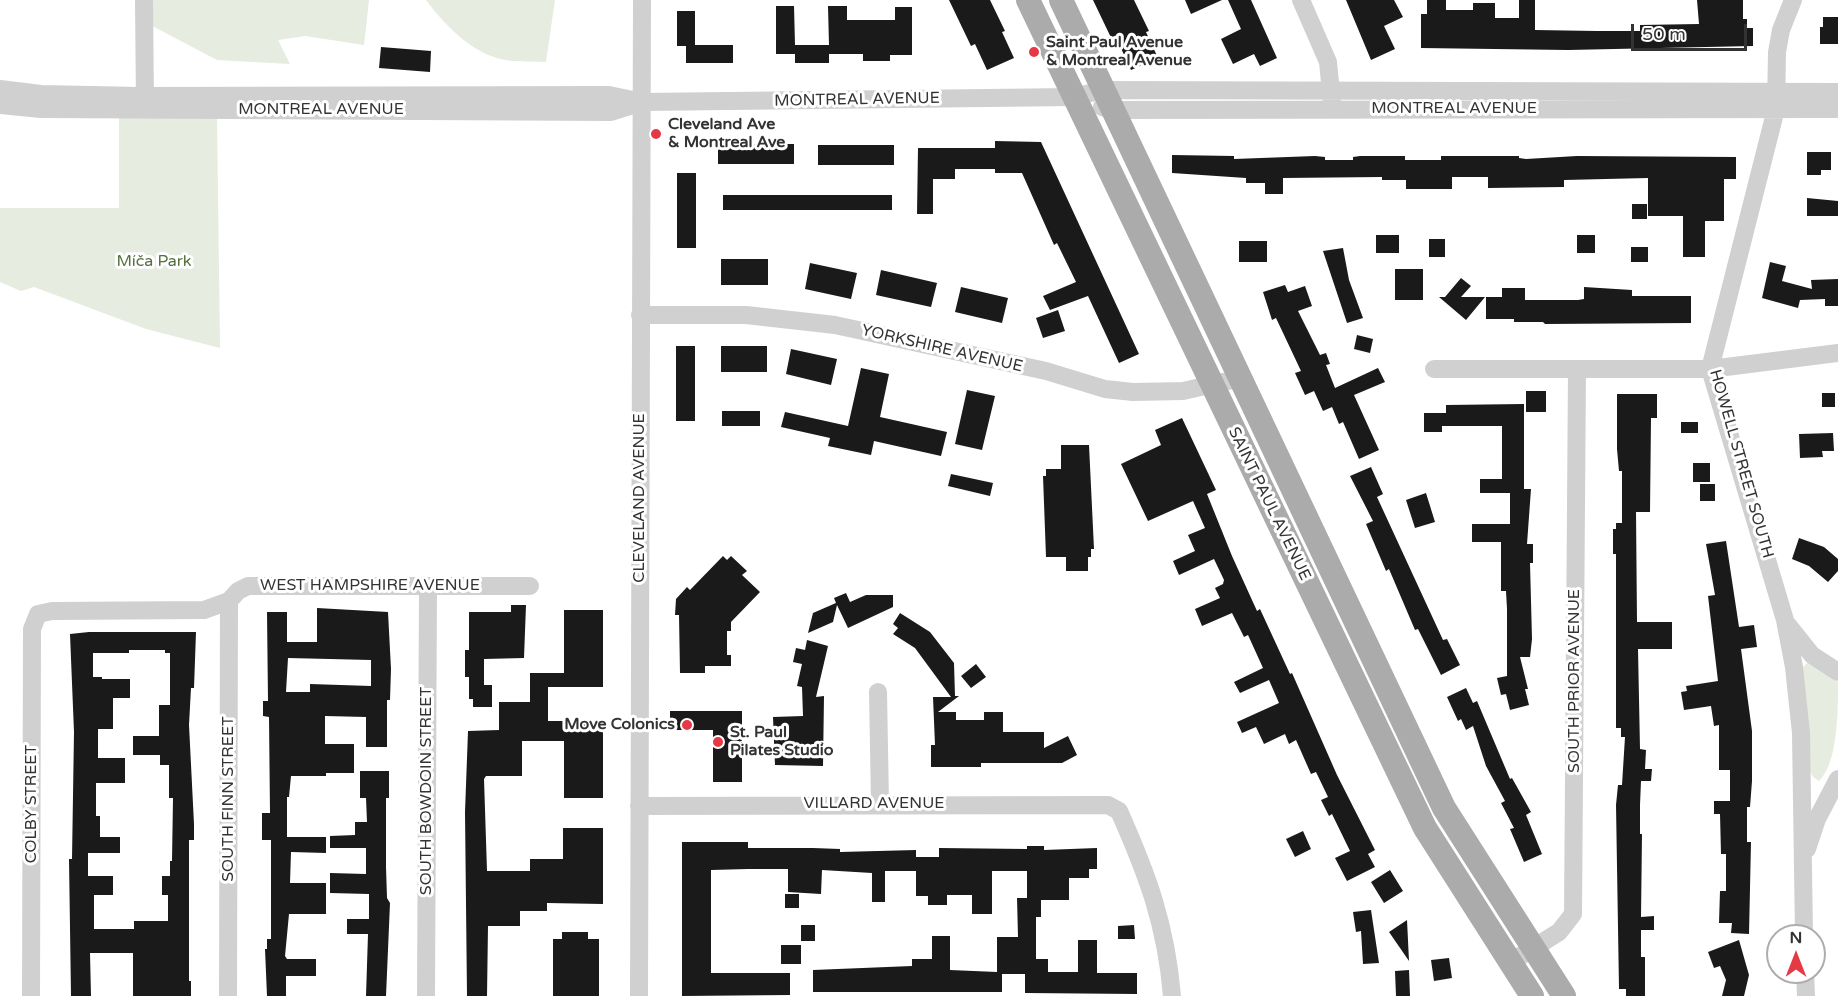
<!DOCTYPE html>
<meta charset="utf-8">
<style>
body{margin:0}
#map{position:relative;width:1838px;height:996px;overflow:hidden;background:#fff;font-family:"Varela Round",sans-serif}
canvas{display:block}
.north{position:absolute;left:1766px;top:924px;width:60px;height:60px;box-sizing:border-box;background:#fff;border:2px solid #adadad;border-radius:50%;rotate:0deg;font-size:16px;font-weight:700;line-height:24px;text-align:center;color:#333}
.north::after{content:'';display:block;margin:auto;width:21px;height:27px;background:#e63946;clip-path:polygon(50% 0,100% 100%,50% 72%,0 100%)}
.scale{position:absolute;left:1631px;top:24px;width:116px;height:27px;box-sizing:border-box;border:3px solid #333;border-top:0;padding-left:8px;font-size:18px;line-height:21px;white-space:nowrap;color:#333;-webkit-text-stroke:4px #fff;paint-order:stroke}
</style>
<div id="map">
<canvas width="1838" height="996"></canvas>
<div class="north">N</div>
<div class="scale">50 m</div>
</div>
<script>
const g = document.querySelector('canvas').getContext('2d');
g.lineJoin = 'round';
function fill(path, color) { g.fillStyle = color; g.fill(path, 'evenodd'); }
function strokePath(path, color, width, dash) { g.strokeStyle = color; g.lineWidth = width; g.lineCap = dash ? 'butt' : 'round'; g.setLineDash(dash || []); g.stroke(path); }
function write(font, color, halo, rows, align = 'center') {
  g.font = font + ' "Varela Round",sans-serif'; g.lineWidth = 6; g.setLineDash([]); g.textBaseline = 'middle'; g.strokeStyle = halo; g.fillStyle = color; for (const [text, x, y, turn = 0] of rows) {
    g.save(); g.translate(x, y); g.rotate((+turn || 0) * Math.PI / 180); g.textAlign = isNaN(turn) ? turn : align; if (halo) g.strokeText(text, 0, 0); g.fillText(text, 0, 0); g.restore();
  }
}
const green = new Path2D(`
 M139,0H369L364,45L305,36L278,40L290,64L217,60L139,19Z
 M426,0H555L546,62C530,61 510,63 494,57C467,48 443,23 426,0Z
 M119,116H217L220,348L146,329L34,287L21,291L0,282V208H119Z
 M1808,662L1838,682C1838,711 1838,763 1819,781L1813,777L1810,771L1802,668Z`);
const building = new Path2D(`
 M949,0H990L1005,31L1002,32L1014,58L987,70L975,44L971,46Z
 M1093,0H1134L1149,31L1146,32L1158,58L1131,70L1119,44L1115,46Z
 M1185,0H1222L1191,14Z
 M1228,0H1251L1277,58L1260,66L1254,54L1233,64L1221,39L1241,29Z
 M1346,0H1394L1403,17L1384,26L1395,49L1371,60Z
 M1427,0H1446V10H1473V3H1495V18H1519V0H1535V30L1597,31H1640V25L1699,24L1697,0H1743V19H1747V28H1753V46L1568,50L1421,48V14H1427Z
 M776,6H794L795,45H829L828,6H847V20H895V7H912V55H890V61H863V54H829V63H795V54H776Z
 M677,11H695V45H733V63H686V46H677Z
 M1823,17H1838V44H1820V27H1823Z
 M381,47L431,51L430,72L379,68Z
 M995,141L1041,142L1139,354L1119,363L1088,296L1050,310L1043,296L1076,282L1057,243L1054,245L1022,173H995V169H955V179H933V214H917L918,148H995Z
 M718,144H794V164H718Z
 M818,145H894V165H818Z
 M1807,152H1831V170H1821V175H1807Z
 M1172,155L1234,156V159L1315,156L1325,157V160H1353V157L1360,156H1405V160H1441V156H1519V158L1526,159L1577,156L1736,157V179H1724V221H1705V257H1683V216H1648V178L1564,180V187L1488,188V177H1452V189H1406V180H1382V177L1283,178V194H1265V183H1246V178L1172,173Z
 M677,173H696V248H677Z
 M723,195H892V210H723Z
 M1807,198L1838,201V216H1807Z
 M1632,204H1647V219H1632Z
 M1376,235H1399V253H1376Z
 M1577,235H1595V253H1577Z
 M1429,239H1445V257H1429Z
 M1239,241H1267V262H1239Z
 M1631,247H1648V262H1631Z
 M1343,248L1349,280L1363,318L1347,323L1323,251Z
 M721,259H768V285H721Z
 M1770,262L1786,266L1782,281L1812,289L1811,280L1838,279V306H1825V299L1800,300L1798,308L1762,298Z
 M810,263L857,273L851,299L805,289Z
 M1395,269H1423V300H1395Z
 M881,270L937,283L931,307L876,295Z
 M1461,278L1471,286L1461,297H1485L1466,320L1439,297H1445Z
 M1285,285L1288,292L1305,286L1312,306L1298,311L1320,355L1326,353L1330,364L1326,365L1335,388L1378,368L1385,382L1354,395L1379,450L1359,459L1343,422L1339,424L1332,407L1323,411L1314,391L1305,395L1295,373L1301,371L1276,318L1272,320L1263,292Z
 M961,287L1008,298L1002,323L955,312Z
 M1584,287L1632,290V296H1691V323L1545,324L1543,322H1514V319H1486V297H1502V288H1525V300H1578L1584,299Z
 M1058,310L1065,331L1043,338L1036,318Z
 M1357,335L1373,339L1370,353L1354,349Z
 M676,346H695V421H676Z
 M721,346H767V372H721Z
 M791,349L837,359L831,385L786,374Z
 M861,368L889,374L880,417L947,432L941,456L874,441L871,455L828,446L830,438L781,427L785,412L848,426Z
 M967,390L995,396L982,450L955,444Z
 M1526,391H1546V412H1526Z
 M1822,393H1835V407H1822Z
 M1617,394H1657V418H1651L1650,512H1636L1637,622H1672V649H1638L1640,749L1646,750L1645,769H1652L1651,781H1641L1640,805V834H1642L1641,917L1654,916V930H1641V957H1645V996H1626V989H1619L1616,805L1618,785H1622L1625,737H1621V728H1616V554H1613V529H1616V523H1622V471H1619L1617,449Z
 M1524,404V489H1531L1527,544H1533V563H1530L1532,639L1530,657H1520L1528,689H1525L1529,705L1510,710L1506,694L1501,695L1497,678L1507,676V609L1506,591H1501V542H1472V524H1510V493H1480V479H1502V426H1442V432H1424V413H1446V405Z
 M722,411H760V426H722Z
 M1182,418L1216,490L1207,494L1232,556L1257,611L1260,609L1290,674L1292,673L1337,775L1375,850L1368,854L1375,867L1347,881L1335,858L1350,851L1332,814L1329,816L1321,800L1328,797L1316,772L1311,774L1296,740L1289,744L1285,734L1264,744L1256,727L1242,733L1237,722L1279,703L1269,680L1240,693L1234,682L1263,668L1248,635L1244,637L1232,613L1202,626L1195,609L1220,598L1215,588L1223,584L1224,580L1214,559L1179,575L1173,561L1195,551L1188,535L1205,528L1193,501L1148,521L1121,464L1161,445L1155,430Z
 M1681,422H1698V433H1681Z
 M1833,433L1834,451H1822L1823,457L1800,458L1799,434Z
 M1061,445H1089L1094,549H1091V557H1088V571H1066V557H1046L1043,476H1046V469H1061Z
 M1693,463H1710V482H1693Z
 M1371,467L1383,494L1377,497L1443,640L1447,639L1460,665L1441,675L1418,629L1415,630L1389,569L1386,571L1366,524L1373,521L1350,476Z
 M951,474L993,483L990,496L948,486Z
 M1700,484H1715V501H1700Z
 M1426,493L1435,522L1415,528L1406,500Z
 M1799,538L1824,547L1838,559V571L1828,582L1809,566L1792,559Z
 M1726,541L1739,627L1754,625L1757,647L1741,649L1752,731V781L1750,807H1747V842H1751L1749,934L1731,933L1732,923H1719L1720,891H1726V854H1721L1720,814H1714V801H1730V770H1719V725L1714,726L1711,706L1684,710L1681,692L1687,691L1686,686L1718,681L1708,596L1715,595L1706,544Z
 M723,556L727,560L731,556L747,571L742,575L760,592L731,622V631H727V655H731V666H705V673H680L679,615H675L676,599L687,587L690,590Z
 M846,593L850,602L866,595H893V607L848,628L837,605L833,622L808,633L813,613L836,603L834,598Z
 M511,605H526L524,658L484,659V685H492V707H473V699H469V677H465V650H469V612H511Z
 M317,608L388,612L391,669L390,700H387V747H366V717L325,716V744H354V773H326V776H291L289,797H287V837H326V853L291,852L290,883H326V914H289L285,956L287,959H316V976H286V996H267L265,949H267V939H271V840H262V813H270L269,717L263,716V701H268L267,612H287V642H317ZM288,658L371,660V686L310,684V692H286Z
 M564,610H603V687H548V721H603V798H564V741H522V776H486L484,779L487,871H530V859H563V828H603V904L547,903V911H520V926H488L487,996H467L465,812L468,731L499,730V702H530V673H564Z
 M900,613L930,632L954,663L955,696H959L938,712H956V720H984V712H1003V732H1044V748L1068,736L1077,755L1062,763H981V767H931V745H935L933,697H951L915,648L893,634L898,628L893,624Z
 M89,632H196L194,688H191L189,725L194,824V840H189V981H191V996H133V953H90L91,996H71L69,859H72L74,732L70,634ZM129,650H165V653H170V705H159V736H133V755H160V765H169V798H173L172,861H170V876H162V895H168V921H134V929H94V895H113V876H88V853H120V837H100V816H96V783H125V758H98V729H113V698H130V679H102V677H93V653H129Z
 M807,640L828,646L816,697L824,696L823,766L775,765L773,717L803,716L802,687L797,686L802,664L793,662L796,648L805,650Z
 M976,664L986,677L971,688L961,676Z
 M1466,688L1473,703L1477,701L1510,779L1512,778L1531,812L1526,815L1542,854L1524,862L1510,829L1514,828L1501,803L1505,801L1486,766L1473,726L1466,730L1461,719L1458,721L1447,697Z
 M670,711H742V782H713V730H670Z
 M360,771H389V798H386V867L387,898L390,903L386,996H366L368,934H347V919H369V894L330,893V873L366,874V848H330V836L355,835V822H367L366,798H360Z
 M1303,831L1311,849L1295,857L1286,839Z
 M682,842H748V848H813L840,849V852L916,850V857H939V848L1027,849V846H1044V850L1097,848V869H1089V878H1069V900H1041V917H1036V959H1048V972H1078V940H1097V973H1137V994L1025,993V974H1002V992H813V970L912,966V959H932V936H950V970L997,972V937H1018L1017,898H1027V871H992V914H972V895H947V905H928V896H916V871H885V902H872V873L822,870L821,894L788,892V869H748L711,870V973H790V995L682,996Z
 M1390,870L1403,891L1384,903L1371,882Z
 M785,894H799V908H785Z
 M1371,910L1379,963L1363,964L1361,931L1356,932L1353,912Z
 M1407,920L1409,961L1389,932Z
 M801,925H815V941H801Z
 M1134,925L1135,939H1118V926Z
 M562,932H588V939H599V996H553V939H562Z
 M1739,940L1749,975L1744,996H1722L1726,980L1720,966L1714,968L1708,952Z
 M781,945H801V964H781Z
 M1449,958L1452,978L1434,981L1431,960Z
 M1409,970L1410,996H1396L1395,971Z`);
const minor = new Path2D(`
 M144,0L145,106
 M1301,0L1328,62L1332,103
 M1793,0L1781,30L1777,52L1776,109L1710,369L1785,620L1794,667L1801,733L1804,936
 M0,89L41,94L140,96L609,95L642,102L1073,97L1103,90L1838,92
 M0,105L41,109L611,112L640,103
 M1102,107L1113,110L1838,109
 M640,315H746L835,325L1046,371L1105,389L1133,392L1183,391L1241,378
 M1434,369H1710L1838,353
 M1788,625L1812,655L1838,672
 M878,692L880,803
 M639,806L1108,805L1119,811C1148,876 1166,925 1172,996
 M1807,849L1817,819L1838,779
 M1511,962L1559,932L1573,914L1577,369
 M1805,972L1806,996
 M31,996L32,629L38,614L52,611L204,610L229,601L238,591L248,586H530
 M228,996L229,601
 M426,996L428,586
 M639,996L642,0`);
const major = new Path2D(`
 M1028,0L1425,828L1532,996
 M1061,0L1444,808L1564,996`);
const markers = [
 [1034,52,6,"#e63946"],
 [656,134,6,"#e63946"],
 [687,725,6,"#e63946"],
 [718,742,6,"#e63946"]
];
const poiNames = [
 ["Saint Paul Avenue",1046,43],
 ["& Montreal Avenue",1046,61],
 ["Cleveland Ave",668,125],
 ["& Montreal Ave",668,143],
 ["Move Colonics",675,725,"right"],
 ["St. Paul",730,733],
 ["Pilates Studio",730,751]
];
const streetNames = [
 ["MONTREAL AVENUE",857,100,-1],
 ["MONTREAL AVENUE",1454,109],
 ["MONTREAL AVENUE",321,110],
 ["YORKSHIRE AVENUE",942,349,13],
 ["HOWELL STREET SOUTH",1741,464,74],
 ["CLEVELAND AVENUE",640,498,-90],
 ["SAINT PAUL AVENUE",1269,504,64],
 ["WEST HAMPSHIRE AVENUE",370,586],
 ["SOUTH PRIOR AVENUE",1575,681,-90],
 ["SOUTH BOWDOIN STREET",427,791,-90],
 ["SOUTH FINN STREET",229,799,-90],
 ["COLBY STREET",32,804,-90],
 ["VILLARD AVENUE",874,804]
];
const parkNames = [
 ["Míča Park",154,262]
];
fill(green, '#e6ecdf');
fill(building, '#1a1a1a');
strokePath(minor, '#d0d0d0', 18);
strokePath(major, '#ababab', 24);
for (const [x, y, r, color] of markers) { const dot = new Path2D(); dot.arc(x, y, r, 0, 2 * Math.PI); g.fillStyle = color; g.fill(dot); strokePath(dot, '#fff', 2); }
write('bold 16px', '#333', '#fff', poiNames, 'left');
write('16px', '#333', '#fff', streetNames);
write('16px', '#56703f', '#fff', parkNames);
</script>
